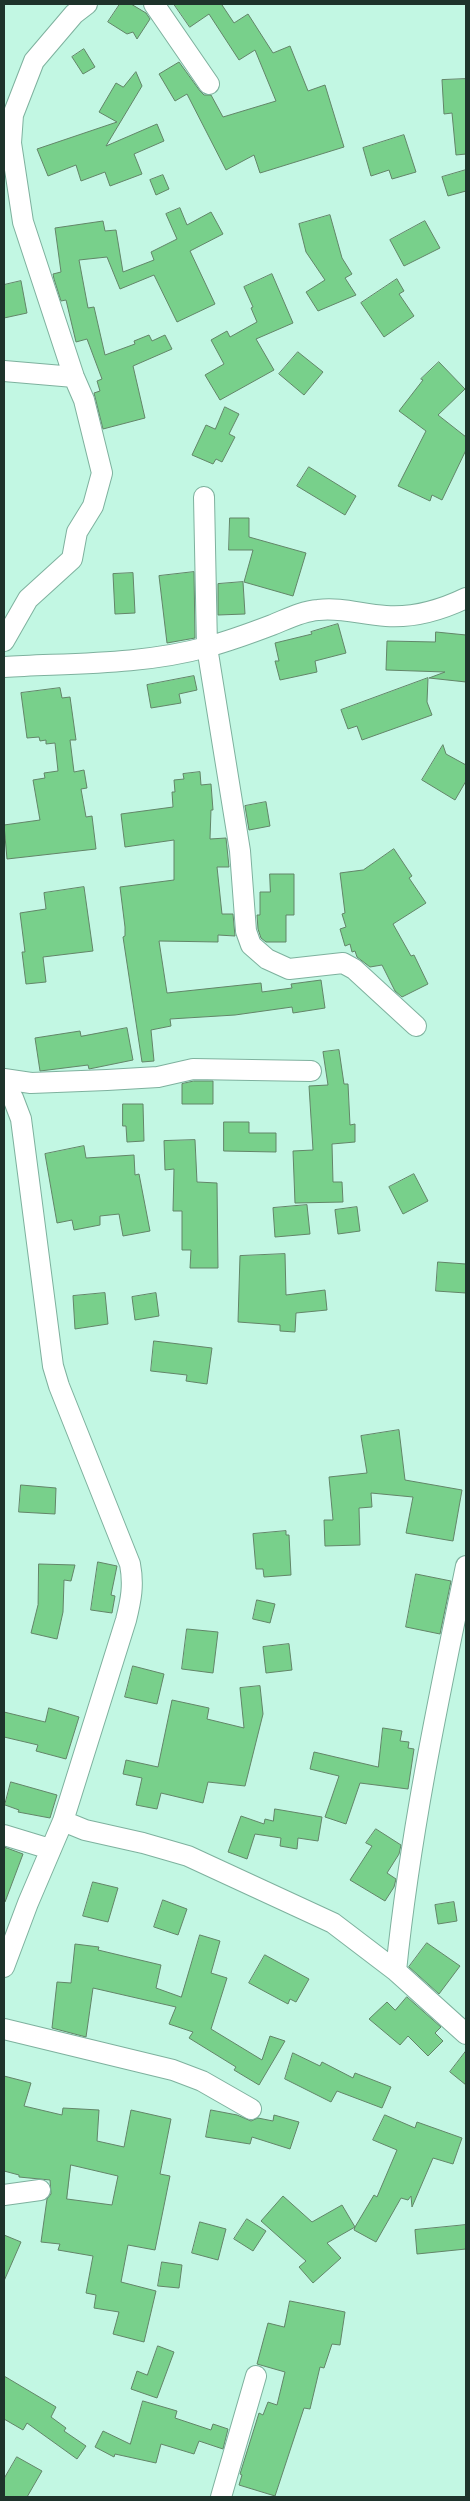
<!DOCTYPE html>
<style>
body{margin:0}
#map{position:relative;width:470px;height:2501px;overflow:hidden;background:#c2f7e3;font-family:"Nunito Sans",sans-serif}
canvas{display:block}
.frame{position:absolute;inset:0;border:5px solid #1e332b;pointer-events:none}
</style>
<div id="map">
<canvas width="470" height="2501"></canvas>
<div class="frame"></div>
</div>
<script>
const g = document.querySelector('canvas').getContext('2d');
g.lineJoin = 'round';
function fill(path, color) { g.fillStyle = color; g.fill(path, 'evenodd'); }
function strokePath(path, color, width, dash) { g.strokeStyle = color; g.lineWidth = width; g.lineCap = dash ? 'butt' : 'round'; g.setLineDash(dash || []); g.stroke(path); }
const building = new Path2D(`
 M120,4H131L146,13L150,19L137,39L133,32L127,34L108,22Z
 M174,4H225L222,5L234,23L248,14L273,53L290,46L308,91L325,85L344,147L260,173L254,155L226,170L187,94L175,101L159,74L179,62L200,91L204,95H211L223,117L276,101L255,50L239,60L209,14L190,27Z
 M84,49L95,67L83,74L72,57Z
 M136,72L142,86L106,146L157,124L164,141L134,154L142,174L110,186L105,172L81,181L76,165L48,176L37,149L117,122L99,112L116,83L123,87Z
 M466,79V154L456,155L452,113L444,114L442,80Z
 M404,135L416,172L392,179L389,170L371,176L363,148Z
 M466,170V191L448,196L442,177Z
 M163,175L169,189L156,195L150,180Z
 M180,208L187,225L211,212L223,234L190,251L215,304L177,322L154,275L120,289L107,257L79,260L88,308L94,307L105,355L135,344L134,341L149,335L152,341L165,335L172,349L133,366L145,418L103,429L94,393L100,391L97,381L102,379L87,339L76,342L66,300L61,301L54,279L53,274L61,272L55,228L103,221L105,231L116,230L123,272L154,260L151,252L177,239L166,214Z
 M330,215L342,258L352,274L345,278L356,295L318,311L306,292L325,280L306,252L299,224Z
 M425,221L440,248L404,266L390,240Z
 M272,274L293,323L256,339L274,370L220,400L205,375L224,364L211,340L227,331L230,337L257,322L251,308L253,307L244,287Z
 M397,279L404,291L399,294L414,316L384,337L361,303Z
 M21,281L27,313L4,318V285Z
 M298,352L323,372L304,395L279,374Z
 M439,362L465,389L438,415L466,437V450L442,500L432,495L430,501L398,486L426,431L399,411L423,380L421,379Z
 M225,407L239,414L229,434L235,437L222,462L216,459L213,464L192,455L206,425L215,429Z
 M309,467L356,496L345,515L297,486Z
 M230,518H249V537L306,553L293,596L244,582L253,550H229Z
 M194,572L195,638L167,643L159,576Z
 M133,573L135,613L115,614L113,574Z
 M243,582L245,614L218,615V584Z
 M338,624L346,653L315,661L317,672L280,680L275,661H279L275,643L312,634L311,632Z
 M436,632L466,635V682L429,678L445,672L386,670L387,641L435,642Z
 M194,676L197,690L179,694L181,703L151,708L147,685Z
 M428,678L427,702L432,715L362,740L357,726L348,729L341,710Z
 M60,688L62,698L70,697L76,740H70L74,772L84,770L87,788L81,789L86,817L92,816L96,849L7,859L4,825L40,820L33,780L45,778L44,773L58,771L55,743L46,744V740L40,741L39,737L27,738L21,693Z
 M443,745L446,754L466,765V781L455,800L422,780Z
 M200,772L201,785L211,784L213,810H211L210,839L226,838L229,867H217L222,914H233L235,936L218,935V942L159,941L167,993L261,983L262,992L292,988L291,984L321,980L325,1008L293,1013L292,1007L235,1015L170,1019L171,1026L151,1030L154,1061L142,1062L123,937L125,936V927L120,887L174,880V840L125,847L121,814L173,807L172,792H175L174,780L184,779L183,774Z
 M266,802L270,826L249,830L245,806Z
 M394,849L412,876L409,878L426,903L393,924L411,956L414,955L428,984L402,997L395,991L382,965L370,967L357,957L355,951L352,952L350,944L345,946L340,929L346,927L342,914L345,913L340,873L363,870Z
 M270,874H294V915H286V942H266L261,938L258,929L257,915H260V892H270Z
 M84,887L93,951L43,957L46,982L26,984L22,952H25L20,913L46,909L44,893Z
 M127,1028L133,1060L89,1069L88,1065L40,1071L35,1038L80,1031L81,1036Z
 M339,1050L344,1084H348L350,1125L355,1124V1142L332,1144L333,1182H342L343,1202L295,1203L293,1151L313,1150L309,1086L328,1085L323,1052Z
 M194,1081H213V1104H182V1084Z
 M123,1104H143L144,1141L127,1142L126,1126H123Z
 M224,1122H249V1133H276V1152L224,1151Z
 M195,1140L197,1182L217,1183L218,1268H190L191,1250H182V1211H173L174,1169L165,1170L164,1141Z
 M84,1146L86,1158L134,1155L135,1175L139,1174L150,1231L123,1236L119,1214L100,1216V1225L74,1230L72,1220L57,1223L45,1154Z
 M414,1174L428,1201L403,1214L389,1187Z
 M307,1205L310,1234L275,1237L273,1208Z
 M357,1207L360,1231L338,1234L335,1210Z
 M285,1254L286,1295L325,1290L327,1310L296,1313L295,1332L280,1331V1325L238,1322L240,1256Z
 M438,1262L466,1264V1293L436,1291Z
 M105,1293L108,1324L75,1329L73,1296Z
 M156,1293L159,1316L135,1320L132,1297Z
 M154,1341L212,1348L207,1384L186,1381L187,1375L151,1371Z
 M399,1430L405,1480L462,1490L453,1541L406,1533L413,1497L371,1493L372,1507L359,1508L360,1545L325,1546L324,1520H333L329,1477L367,1473L361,1436Z
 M21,1485L56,1488L55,1514L19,1512Z
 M286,1531V1535H289L291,1575L264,1577L263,1569H256L253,1534Z
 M98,1562L117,1566L111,1595L115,1596L112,1613L91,1610Z
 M39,1564L75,1565L71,1581L64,1580L63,1612L57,1639L31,1633L38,1605Z
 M416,1574L451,1581L440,1634L406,1627Z
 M257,1600L275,1604L270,1623L253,1619Z
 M187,1629L218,1632L213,1673L182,1669Z
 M289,1644L292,1670L266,1673L263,1647Z
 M133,1666L164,1674L157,1704L125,1697Z
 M260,1686L263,1714L245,1786L208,1782L203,1803L161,1793L157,1809L136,1805L142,1778L123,1774L126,1760L158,1767L172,1700L209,1708L207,1719L244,1728L240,1688Z
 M49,1708L79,1717L66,1759L36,1751L38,1745L4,1737V1712L45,1722Z
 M383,1728L402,1731L400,1741L409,1742L408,1748L414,1749L408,1789L360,1783L346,1824L325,1817L339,1776L310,1769L314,1752L378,1767Z
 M11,1782L57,1795L50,1818L18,1812L19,1810L5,1805Z
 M275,1809L322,1817L318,1841L298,1838L297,1849L280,1846L281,1838L255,1834L247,1859L228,1852L241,1816L264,1824L265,1819L273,1821Z
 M376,1829L401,1845L399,1854L387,1873L396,1879L394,1887L385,1901L350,1880L372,1846L366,1843Z
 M4,1847L23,1854L5,1902L4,1901Z
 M93,1882L118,1888L108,1922L83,1916Z
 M163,1900L187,1909L178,1935L154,1927Z
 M454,1902L457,1921L438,1924L435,1905Z
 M200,1935L220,1941L211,1973L227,1978L211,2029L262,2060L270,2036L285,2041L259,2085L234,2070L236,2067L189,2038L193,2032L169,2024L176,2007L93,1988L86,2037L52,2028L57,1982L71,1983L75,1944L99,1947L98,1950L161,1965L156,1988L181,1997Z
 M427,1943L460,1966L439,1994L409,1967Z
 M265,1955L309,1979L296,2002L290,1999L288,2004L249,1983Z
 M407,1997L441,2027L435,2033L443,2041L428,2056L408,2036L400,2045L369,2019L387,2002L395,2010Z
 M466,2051V2085L450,2072Z
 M293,2053L320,2066L322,2062L353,2078L355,2073L391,2087L382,2108L337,2091L331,2102L285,2079Z
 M4,2076L31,2083L24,2106L62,2115L63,2108L99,2110L97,2141L124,2147L131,2110L171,2119L160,2174L170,2176L155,2250L128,2245L121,2282L156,2291L144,2342L113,2334L119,2312L94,2308L96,2295L86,2293L93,2256L58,2250L60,2244L41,2242L47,2199L51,2194L50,2180L19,2177V2175L4,2171ZM71,2165L118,2176L112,2205L67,2199Z
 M211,2110L237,2115L251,2121L258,2118L273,2121L274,2115L299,2122L290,2149L252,2137L250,2144L206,2137Z
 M385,2115L415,2128L417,2122L462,2138L453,2164L433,2158L412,2207L411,2196L408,2200L401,2198L376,2242L354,2230L355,2227L327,2243L341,2258L313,2283L299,2267L306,2261L261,2221L283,2196L312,2222L342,2205L355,2227L374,2195L377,2197L397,2150L373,2140Z
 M247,2219L266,2231L253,2251L234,2239Z
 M200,2222L226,2229L218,2260L192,2253Z
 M466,2225V2249L417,2254L415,2230Z
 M4,2235L21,2242L4,2281Z
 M162,2262L182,2265L179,2288L158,2286Z
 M290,2301L345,2312L340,2345L332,2344L324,2368L320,2367L310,2409L304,2408L275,2496L239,2485L242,2475L240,2474L259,2413L263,2415L268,2402L277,2405L285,2372L257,2364L268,2323L284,2327Z
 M158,2346L174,2352L157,2398L131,2389L137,2371L147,2375Z
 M4,2376L56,2407L51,2417L66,2428L64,2431L86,2446L77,2459L27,2423L23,2430L4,2419Z
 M143,2401L177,2411L175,2418L211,2430L213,2424L228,2429L223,2449L199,2441L194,2454L161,2444L156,2463L115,2454L114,2457L95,2447L103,2431L130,2444Z
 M17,2457L42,2471L27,2497H4V2479Z`);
const minor = new Path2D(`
 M154,4L209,84
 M4,371L74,377
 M204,497L207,647L240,851L246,931L251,945L267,959L289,969L343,963L354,969L416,1026
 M4,641L28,599L72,559L77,532L93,506L102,473L84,400L74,377L23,222L11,143L13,115L34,61L74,14L87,4
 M4,667C71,663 142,665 207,647C229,641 251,633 272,625C287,619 302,611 318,610C342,607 363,615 386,616C414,618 441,610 466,598
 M4,1079L31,1083L107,1080L158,1077L193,1069L311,1071
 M4,1089L13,1098L21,1119L53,1366L59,1386L130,1564C134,1585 131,1600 126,1620L63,1821L28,1903L4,1967
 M63,1821L85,1830L143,1843L188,1856L333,1923L396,1971L466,2034
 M4,1835L50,1849
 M396,1971C410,1834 438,1701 466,1566
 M4,2029L173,2070L202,2081L251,2109
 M4,2195L40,2190
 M221,2497L256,2376`);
fill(building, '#78d08b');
strokePath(building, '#628568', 1);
strokePath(minor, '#7eb19e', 22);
strokePath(minor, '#fff', 20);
</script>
